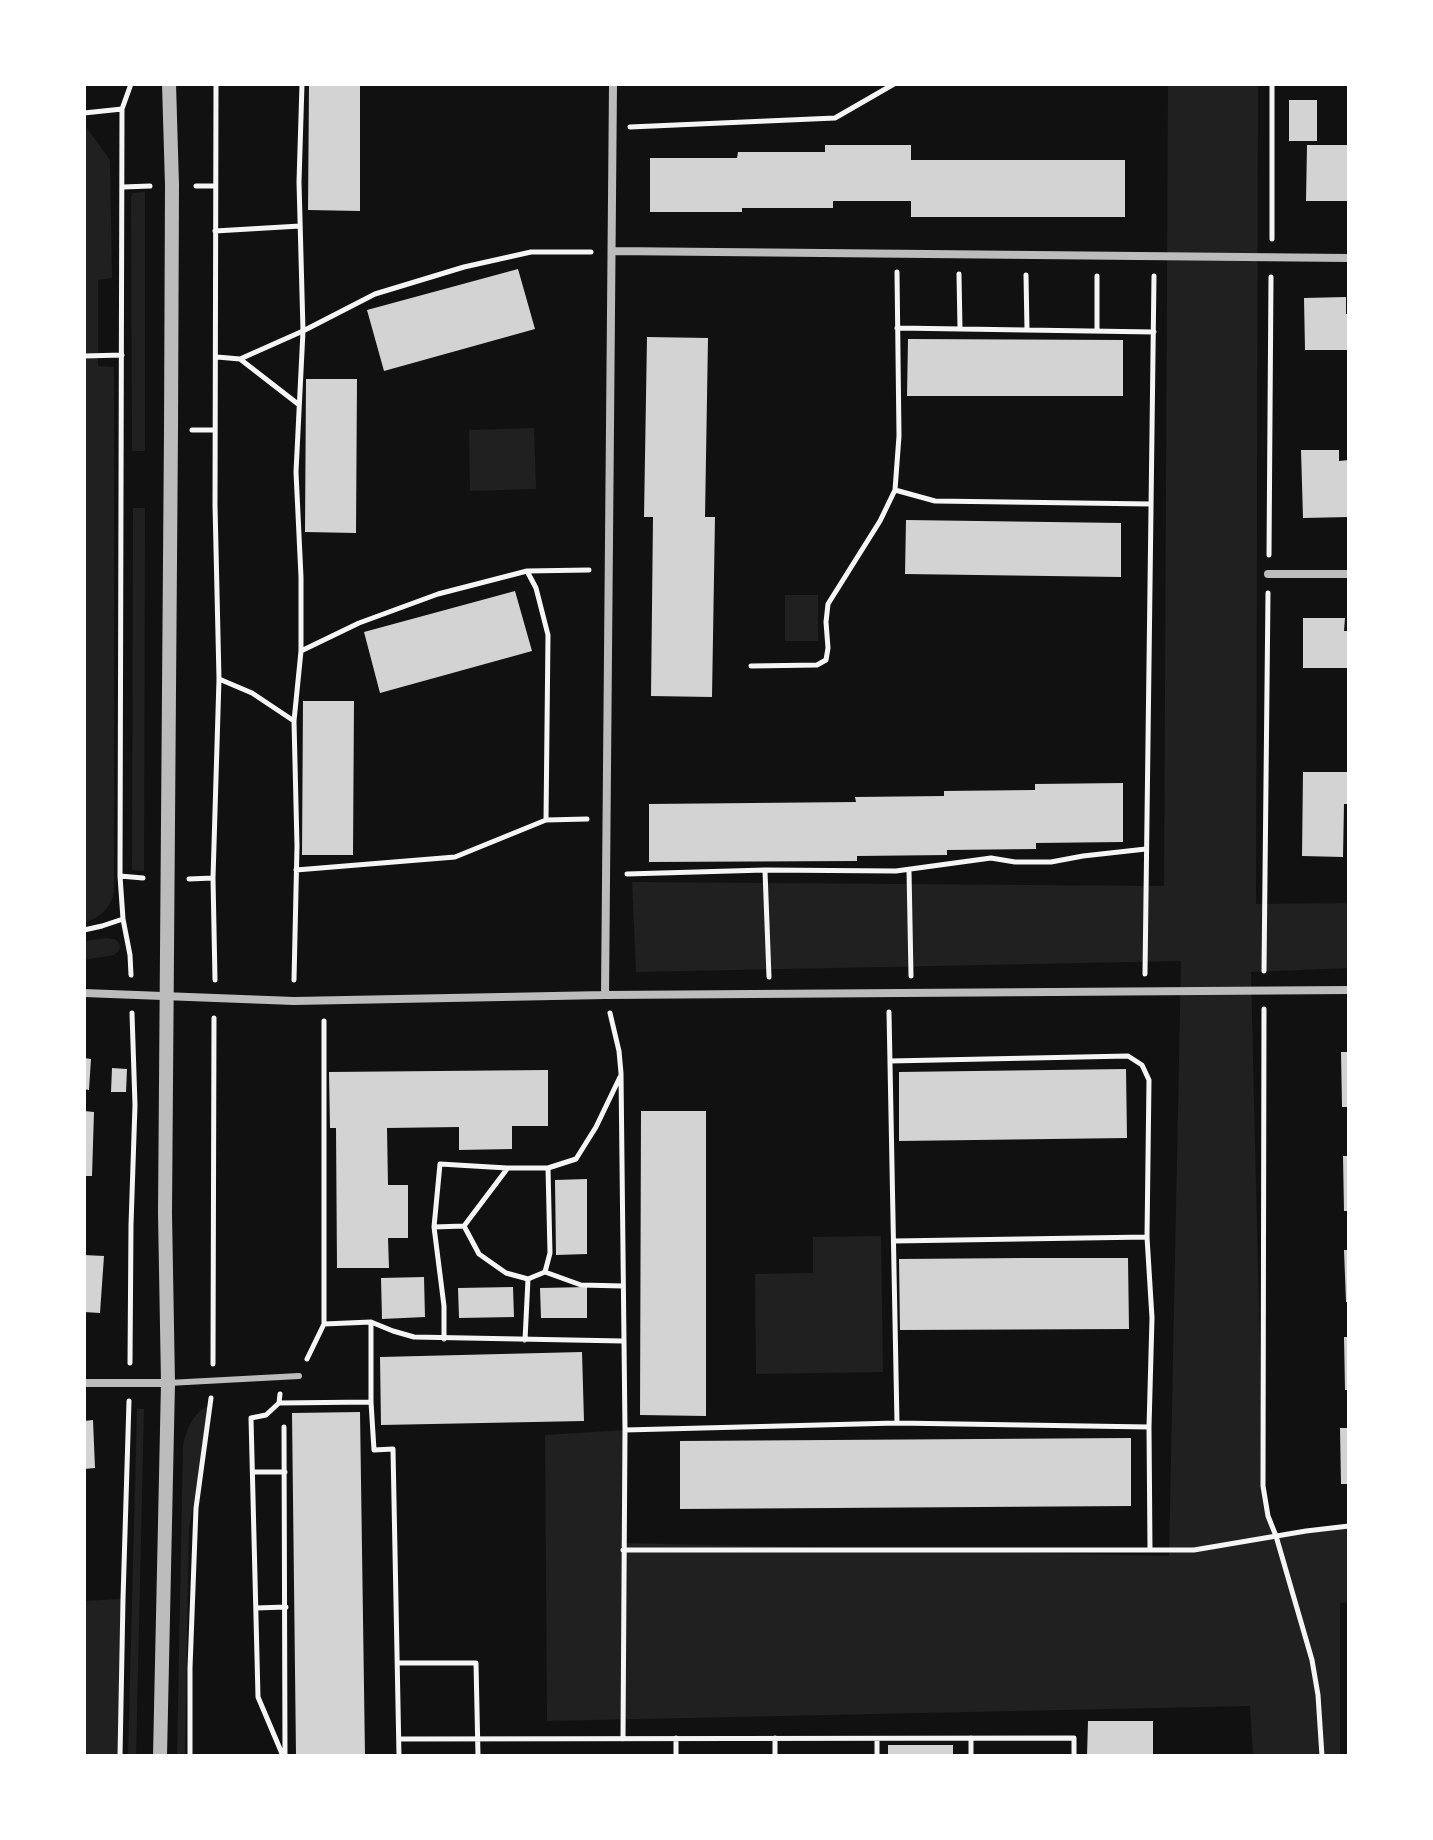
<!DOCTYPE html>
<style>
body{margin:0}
#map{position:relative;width:1433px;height:1840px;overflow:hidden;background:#111;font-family:Inter,sans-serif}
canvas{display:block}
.frame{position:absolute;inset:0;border:86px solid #fff;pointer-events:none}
</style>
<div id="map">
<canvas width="1433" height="1840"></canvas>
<div class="frame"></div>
</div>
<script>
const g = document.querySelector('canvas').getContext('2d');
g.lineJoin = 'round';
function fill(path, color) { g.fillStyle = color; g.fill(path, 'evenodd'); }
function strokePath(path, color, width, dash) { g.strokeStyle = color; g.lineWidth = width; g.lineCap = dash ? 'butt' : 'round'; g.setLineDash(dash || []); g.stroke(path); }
const green = new Path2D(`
 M1168,84H1258L1256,904L1349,903V968L1251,972L1263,1486L1268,1516L1276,1536L1349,1526V1602L1340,1603V1756H1253L1250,1706L547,1721L545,1435L625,1430L624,1543L1169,1556L1181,961L636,972L632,882L1164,886Z
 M84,124L110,160L112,278L98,280V366L114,367V893C110,909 99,918 84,923Z
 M145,192V451H132L131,197L133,193Z
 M534,428L536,489L470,491L469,430Z
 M133,508H145L144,871L132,870Z
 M785,595H818V641H785Z
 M108,938L116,940L120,945L119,951L114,955L84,960V941Z
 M881,1236L883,1372L756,1374L755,1274L813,1273V1237Z
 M208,1406L204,1446L189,1528L185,1756H177L183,1446C186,1430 192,1414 208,1406Z
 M137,1409H144L136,1756H128Z
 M123,1599L120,1756H84V1601Z`);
const building = new Path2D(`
 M309,84H360V211L308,210Z
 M1289,100H1317V141H1289Z
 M825,145H911V160H1125V217H911V201H833V208H742V212H650V158H737L738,152H825Z
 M1307,145H1348V201H1306Z
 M518,269L535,329L384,371L367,310Z
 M1346,297V314H1349V350H1305L1304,298Z
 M647,337L708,338L705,517H715L712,697L651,696L653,517H644Z
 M908,339L1123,340V396H907Z
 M306,379H357L356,533L305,532Z
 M1301,450H1339V461L1349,460V517L1303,518Z
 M906,520L1121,523V577L905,574Z
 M515,591L532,651L380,693L364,632Z
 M1303,618H1345L1344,631H1349V668H1303Z
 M303,701H354L353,855H302Z
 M1303,772H1349V804H1344L1343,857L1302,856Z
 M1123,783V842L1036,843V849L947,850V855L857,856V861L649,862V804L856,802L855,797L944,796V791L1035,790V784Z
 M1341,1052H1349V1107H1342Z
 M84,1058L91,1059L89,1090L84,1089Z
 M112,1068L127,1069L126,1092H111Z
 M1126,1069L1127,1138L899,1141V1072Z
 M548,1070V1126H512V1149L459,1150V1127L387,1128L388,1185H408V1238H388L389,1268H337L336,1128H330L329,1072Z
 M84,1111L94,1112L92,1176H84Z
 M641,1111H706V1416L640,1415Z
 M1343,1156H1349V1211H1344Z
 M587,1179V1254L556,1255L555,1180Z
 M1344,1250H1349V1302H1346Z
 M84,1255L104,1256L100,1313L84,1312Z
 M1023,1258H1128L1129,1329L900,1330L899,1259Z
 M424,1277L425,1317L382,1319L381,1278Z
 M513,1287L514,1317L459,1318L458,1288Z
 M587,1287V1318H541L540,1288Z
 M1344,1337H1349V1390H1345Z
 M582,1352L584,1421L381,1425L380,1357Z
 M360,1412L365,1756H296L292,1413Z
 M93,1420L95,1468L84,1469V1421Z
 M1340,1428H1349V1484H1341Z
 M1131,1438V1506L680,1509V1441Z
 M1088,1721H1153V1756H1087Z
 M888,1745H953V1756H888Z`);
const path = new Path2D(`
 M84,113L122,109
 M630,127L835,118L894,84
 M196,186H215
 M123,187L150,186
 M215,231L300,226
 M1272,239V84
 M959,274L960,329
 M1026,275L1027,330
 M1097,276V331
 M897,328L1154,332
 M84,356L122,355
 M217,357L240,359L298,404
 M240,359L303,331L375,294L464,267L531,252H591
 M192,430H215
 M895,490L935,501L1151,504
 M1269,555L1271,277
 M527,571L536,588L548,635L546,820
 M301,651L359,623L438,594L527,571L589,570
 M751,666L817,665L826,660L828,648L826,622L828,604L880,521L895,490L899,436L897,272
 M219,679L252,693L294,721
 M296,870L455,857L546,820L587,819
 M909,870L911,976
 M765,871L769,977
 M627,874L765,870L896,871L991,858L1015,862H1051L1083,856L1146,849
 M120,876L143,878
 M189,879L213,878
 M84,930L102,926L123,919
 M1264,971L1268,593
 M1145,974L1154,276
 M131,975L130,955L123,919L120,876L122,109L131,84
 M215,980L213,878L219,679L215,505L216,84
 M294,980L297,846L294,721L301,651V577L296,472L303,331L299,182L302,84
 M1264,1009L1263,1486L1268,1516L1276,1536L1312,1660L1318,1695L1322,1756
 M889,1012L897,1423
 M610,1013L619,1051L621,1073L625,1430L623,1739
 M324,1021V1324L371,1322L393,1331L414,1337L623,1341
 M890,1061L1128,1056L1142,1065L1149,1080L1147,1237L1152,1318L1149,1427L1150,1550
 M464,1226L507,1169
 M434,1227L464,1226L479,1254L506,1273L528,1279L545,1272L550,1253L548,1168
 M894,1241L1147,1237
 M545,1272L581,1285L623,1286
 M444,1339V1306L434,1227L440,1164L507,1168H548L576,1159L596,1127L620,1077
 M525,1340L528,1279
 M307,1359L324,1324
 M130,1363L131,1225L135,1105L132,1013
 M213,1364L214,1018
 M280,1394L279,1403L266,1415L251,1418L258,1697L283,1756
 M371,1402L374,1450L393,1449L399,1756
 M279,1403L371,1402V1322
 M284,1427L285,1756
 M625,1430L897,1423L1149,1427
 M253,1472H285
 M623,1550H1194L1306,1531L1349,1526
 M256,1608L286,1607
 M398,1663H476L478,1756
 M775,1738V1756
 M971,1738V1756
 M399,1739L1074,1738V1756
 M120,1756L123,1599L129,1401
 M190,1756V1668L196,1508L211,1398
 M676,1756V1738
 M877,1756V1739`);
const service = new Path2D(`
 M168,1383L299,1376`);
const minor = new Path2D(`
 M612,251L1349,258
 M1268,574H1349
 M84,993L294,1001L605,995L1349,990
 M605,995L613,84
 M84,1383H168`);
const tertiary = new Path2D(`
 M160,1756L168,1383L165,1213L171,430L172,185L169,84`);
fill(green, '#202020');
fill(building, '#d3d3d3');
strokePath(path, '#f5f5f5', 5);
strokePath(service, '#bcbcbc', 6);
strokePath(minor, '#bcbcbc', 8);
strokePath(tertiary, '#bcbcbc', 14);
</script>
